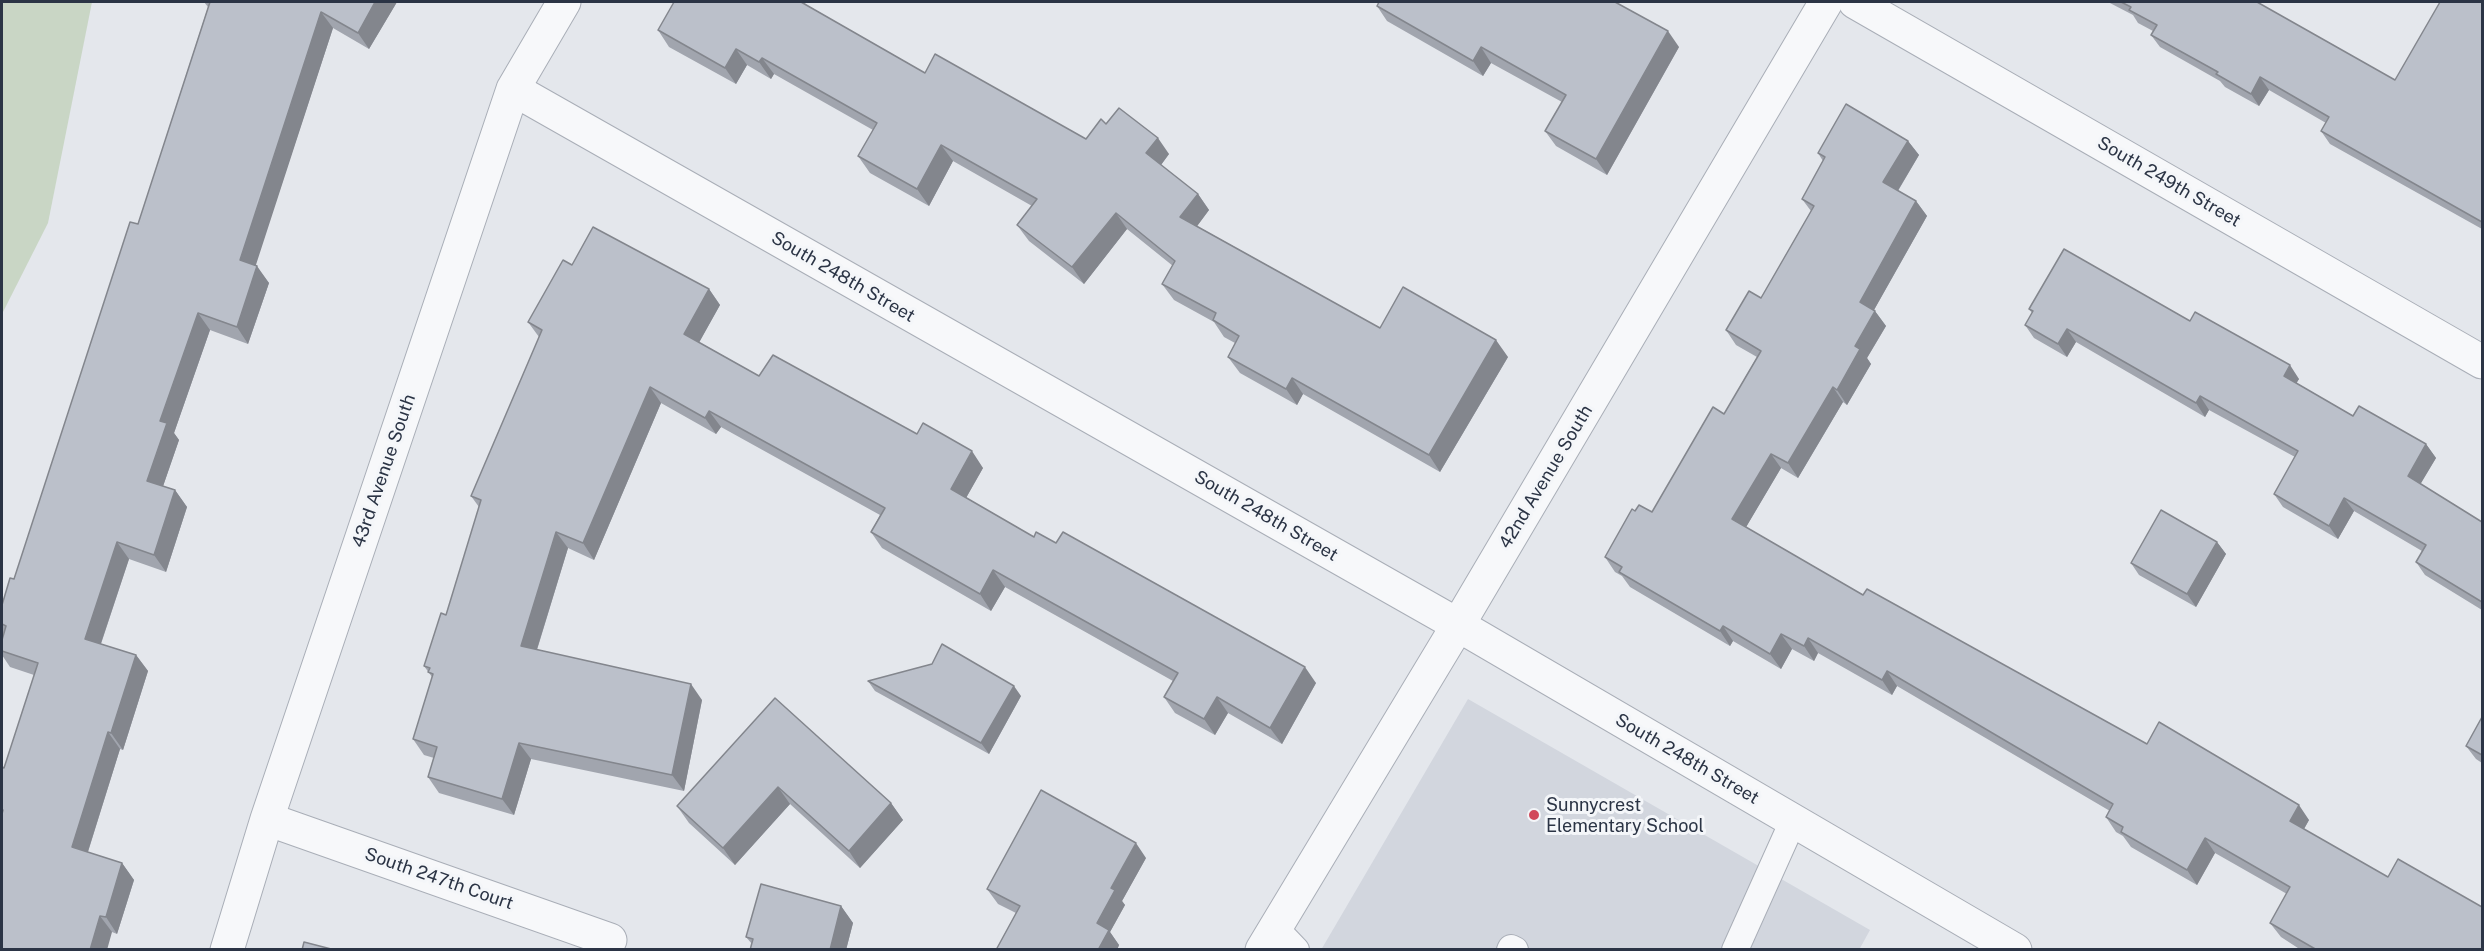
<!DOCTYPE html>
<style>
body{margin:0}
#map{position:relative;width:2484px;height:951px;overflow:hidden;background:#e4e7ec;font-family:"Public Sans",sans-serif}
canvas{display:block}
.frame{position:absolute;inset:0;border:3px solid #2b3445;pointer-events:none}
</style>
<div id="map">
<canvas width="2484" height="951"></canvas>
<div class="frame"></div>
</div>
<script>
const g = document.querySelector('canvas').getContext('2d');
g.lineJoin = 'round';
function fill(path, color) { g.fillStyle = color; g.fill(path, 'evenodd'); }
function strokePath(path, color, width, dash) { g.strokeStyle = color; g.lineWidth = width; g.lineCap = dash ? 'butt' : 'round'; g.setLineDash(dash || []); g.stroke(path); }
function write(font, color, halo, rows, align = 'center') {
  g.font = font + ' "Public Sans",sans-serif'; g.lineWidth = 6; g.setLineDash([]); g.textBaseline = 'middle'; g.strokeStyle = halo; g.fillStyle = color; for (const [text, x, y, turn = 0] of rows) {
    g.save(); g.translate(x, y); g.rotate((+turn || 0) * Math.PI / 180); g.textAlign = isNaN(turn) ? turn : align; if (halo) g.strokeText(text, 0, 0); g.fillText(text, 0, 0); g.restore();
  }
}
const built = new Path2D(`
 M1468,699L1870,930L1859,950H1321Z`);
const green = new Path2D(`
 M2,2H92L48,223L2,314Z`);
const service = new Path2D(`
 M1275,928L1296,950
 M1510,950L1511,948L1515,950
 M1735,950L1793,821`);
const minor = new Path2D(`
 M1855,2L2482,362
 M513,89L1458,625L2015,950
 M267,819L610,940
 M227,950L267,819L513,89L564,2
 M1262,950L1458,625`);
const tertiary = new Path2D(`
 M1458,625L1826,2`);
const wall = new Path2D(`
 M204,2H397L369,49L333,28L255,265L269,283L248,344L210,330L174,433L179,440L163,486L175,490L187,507L166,572L129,559L101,644L136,655L148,671L123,750L120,749L88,852L122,863L134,880L117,934L112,932L2,950V767L4,768L34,675L10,667L2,655V640L4,634L2,631V605L14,579L138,224L208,7Z
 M806,2L805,4L925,73L1086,139L1106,124L1169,154L1161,165L1198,194L1209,210L1197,226L1380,328L1508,357L1440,472L1303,394L1297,405L1240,373L1228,357L1235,343L1224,337L1214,322L1174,300L1162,284L1173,266L1127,229L1084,284L1029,241L1017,225L1032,206L953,161L929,206L870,173L858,156L873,130L774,74L771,79L747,65L736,84L669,47L658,30Z
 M2108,2H2257L2395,80L2482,2V229L2330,144L2321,131L2326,123L2269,90L2259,106L2225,87L2220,81L2160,47L2151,35L2153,31L2138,23L2133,15Z
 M1377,6L1679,47L1607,175L1556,146L1545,131L1562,102L1491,63L1483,76L1387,21Z
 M1908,141L1919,155L1898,191L1916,201L1927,216L1874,310L1886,326L1867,358L1871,364L1847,405L1843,402L1798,478L1781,468L1746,527L1863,595L2147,744L2309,820L2304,829L2482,950H2301L2281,937L2270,923L2287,894L2215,853L2197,885L2131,847L2123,836L2116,832L2106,817L2110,811L1897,686L1892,695L1818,653L1814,661L1792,649L1781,669L1733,641L1730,646L1630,587L1622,576L1615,572L1605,557L1635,511L1652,512L1724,414L1757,357L1736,345L1726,330L1761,298L1811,211L1802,199L1823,161L1818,153Z
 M572,265L709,289L720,305L699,342L759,376L917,434L983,468L966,498L1034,537L1056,543L1316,683L1282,744L1228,713L1215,735L1175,713L1164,697L1173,681L1005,587L991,611L882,548L871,532L880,515L721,427L716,434L661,403L594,560L568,548L537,650L702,700L684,791L531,759L514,815L439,793L428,777L434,758L424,755L413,739L432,677L424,666L446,615L479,507L471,496L539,337L528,322Z
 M2029,309L2190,321L2299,379L2296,383L2353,416L2426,444L2436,458L2420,484L2482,522V610L2425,575L2416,562L2422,551L2354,511L2338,539L2283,507L2274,494L2295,457L2209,410L2205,417L2076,342L2067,357L2034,338L2025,325L2032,313Z
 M2217,542L2226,554L2196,607L2139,575L2131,563Z
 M868,681L1021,696L989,754L875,691Z
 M775,698L891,803L903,820L860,868L790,804L735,865L689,823L677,806Z
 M2482,717V763L2476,759L2466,746Z
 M1146,858L1122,901L1125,905L1110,932L1119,945L1117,950H996L1016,913L998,904L987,889Z
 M841,906L853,923L846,950H750L752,944L746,937Z`);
const shadedWall = new Path2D(`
 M375,2H397L369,49L358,33Z
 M321,12L333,28L252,277L240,260Z
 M1668,31L1679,47L1607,175L1596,159Z
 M1481,47L1491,63L1483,76L1473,61Z
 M736,49L747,65L736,84L725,68Z
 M762,58L774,74L771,79L759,62Z
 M2260,77L2269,90L2259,106L2251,94Z
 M1158,138L1169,154L1158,169L1146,153Z
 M1908,141L1919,155L1894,197L1883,182Z
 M941,145L953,161L929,206L917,189Z
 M1198,194L1209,210L1192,233L1180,217Z
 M1916,201L1927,216L1870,317L1860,302Z
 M1116,213L1127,229L1084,284L1072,267Z
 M257,266L269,283L248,344L237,327Z
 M709,289L720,305L695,350L684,334Z
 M1875,311L1886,326L1867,358L1871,364L1847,405L1837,390L1855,346Z
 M198,313L210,330L174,433L179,440L159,498L147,481L160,421Z
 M2067,329L2076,342L2067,357L2058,344Z
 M1496,340L1508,357L1440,472L1429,455Z
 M2290,365L2299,379L2293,389L2284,376Z
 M1292,378L1303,394L1297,405L1286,389Z
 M650,387L661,403L594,560L583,543Z
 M1833,387L1843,402L1798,478L1788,463Z
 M2200,396L2209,410L2205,417L2196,403Z
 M709,411L721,427L716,434L705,418Z
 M2426,444L2436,458L2417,490L2408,476Z
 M972,451L983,468L962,505L951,489Z
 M1771,454L1781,468L1742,534L1732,519Z
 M175,490L187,507L166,572L154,555Z
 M2344,498L2354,511L2338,539L2329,526Z
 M556,532L568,548L533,662L521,646Z
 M117,542L129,559L97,655L85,639Z
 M2217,542L2226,554L2196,607L2187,594Z
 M993,570L1005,587L991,611L980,594Z
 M1723,626L1733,641L1730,646L1720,631Z
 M1781,634L1792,649L1781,669L1770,654Z
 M1808,638L1818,653L1814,661L1804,646Z
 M136,655L148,671L123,750L111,733Z
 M1305,667L1316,683L1282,744L1270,728Z
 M1887,671L1897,686L1892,695L1882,680Z
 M691,684L702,700L684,791L672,775Z
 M1014,686L1021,696L989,754L981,743Z
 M1217,697L1228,713L1215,735L1204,719Z
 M108,732L120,749L84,864L72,847Z
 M519,743L531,759L514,815L502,799Z
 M778,787L790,804L735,865L723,848Z
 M891,803L903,820L860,868L849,851Z
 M2299,805L2309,820L2300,836L2290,821Z
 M2205,838L2215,853L2197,885L2187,870Z
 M1136,843L1146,858L1122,901L1125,905L1110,932L1119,945L1117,950H1098L1097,923L1111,888Z
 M122,863L134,880L117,934L106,917Z
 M841,906L853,923L846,950H830Z
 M100,916L112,932L107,950H90Z`);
const building = new Path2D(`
 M210,2H375L358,33L321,12L240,260L257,266L237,327L198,313L160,421L167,423L147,481L175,490L154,555L117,542L85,639L136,655L111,733L108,732L72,847L122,863L106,917L100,916L90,950H2V814L3,810H2V767L4,768L38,663L2,651V640L6,626L2,624V605L10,578L14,579L130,222L138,224Z
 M674,2H801L925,73L935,54L1086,139L1101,119L1106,124L1119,108L1158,138L1146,153L1198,194L1180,217L1380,328L1403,287L1496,340L1429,455L1292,378L1286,389L1228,357L1239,336L1213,320L1216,313L1162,284L1175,261L1116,213L1072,267L1017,225L1037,199L941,145L917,189L858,156L877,123L762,58L759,62L736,49L725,68L658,30Z
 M1379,2H1615L1668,31L1596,159L1545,131L1566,95L1481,47L1473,61L1377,6Z
 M2121,2H2257L2395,80L2440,2H2482V222L2321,131L2329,117L2260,77L2251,94L2216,74L2218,72L2151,35L2157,25L2129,10L2131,7Z
 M1846,104L1908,141L1883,182L1916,201L1860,302L1875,311L1855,346L1860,349L1837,390L1833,387L1788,463L1771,454L1732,519L1863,595L1867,589L2147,744L2159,722L2299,805L2290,821L2388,877L2398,859L2482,907V950H2317L2270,923L2290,887L2205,838L2187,870L2121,832L2123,827L2106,817L2113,804L1887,671L1882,680L1808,638L1804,646L1781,634L1770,654L1723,626L1720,631L1619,572L1622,567L1605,557L1632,509L1635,511L1639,505L1652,512L1713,407L1724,414L1761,351L1726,330L1749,291L1761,298L1814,206L1802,199L1825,157L1818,153Z
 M593,227L709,289L684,334L759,376L773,355L917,434L923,423L972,451L951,489L1034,537L1036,532L1056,543L1063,532L1305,667L1270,728L1217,697L1204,719L1164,697L1178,673L993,570L980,594L871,532L885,508L709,411L705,418L650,387L583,543L556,532L521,646L691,684L672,775L519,743L502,799L428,777L437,747L413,739L433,674L428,672L430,668L424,666L441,613L446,615L481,500L471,496L542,330L528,322L563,260L572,265Z
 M2064,249L2190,321L2195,312L2290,365L2284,376L2353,416L2359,406L2426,444L2408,476L2482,522V602L2416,562L2426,545L2344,498L2329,526L2274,494L2298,451L2200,396L2196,403L2067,329L2058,344L2025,325L2033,311L2029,309Z
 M2161,510L2217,542L2187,594L2131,563Z
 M942,644L1014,686L981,743L868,681L932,664Z
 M775,698L891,803L849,851L778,787L723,848L677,806Z
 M2482,717V755L2466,746Z
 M1041,790L1136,843L1111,888L1115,890L1097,923L1109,930L1098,950H996L1020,906L987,889Z
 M761,884L841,906L830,950H750L753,939L746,937Z
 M304,942L335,950H302Z`);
const markers = [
 [1534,815,6,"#d1495b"]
];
const streetNames = [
 ["South 249th Street",2169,182,30],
 ["South 248th Street",843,277,30],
 ["43rd Avenue South",384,471,-71],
 ["42nd Avenue South",1546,477,-59],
 ["South 248th Street",1266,516,30],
 ["South 248th Street",1687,759,30],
 ["South 247th Court",439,879,19]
];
const poiNames = [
 ["Sunnycrest",1546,805],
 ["Elementary School",1546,826]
];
fill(built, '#d2d6de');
fill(green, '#c9d6c5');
strokePath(service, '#a9aeb7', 28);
strokePath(minor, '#a9aeb7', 35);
strokePath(tertiary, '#a9aeb7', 35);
strokePath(service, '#f7f8fa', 26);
strokePath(minor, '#f7f8fa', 33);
strokePath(tertiary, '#f7f8fa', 33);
fill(wall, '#a1a5ae');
fill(shadedWall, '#83868d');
fill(building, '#bbc0ca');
strokePath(building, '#83868d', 1.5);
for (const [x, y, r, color] of markers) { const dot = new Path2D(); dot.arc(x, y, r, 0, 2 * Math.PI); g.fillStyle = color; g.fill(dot); strokePath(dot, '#f4f6f9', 2); }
write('18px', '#2b3445', '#f4f6f9', streetNames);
write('18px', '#2b3445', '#f4f6f9', poiNames, 'left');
</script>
